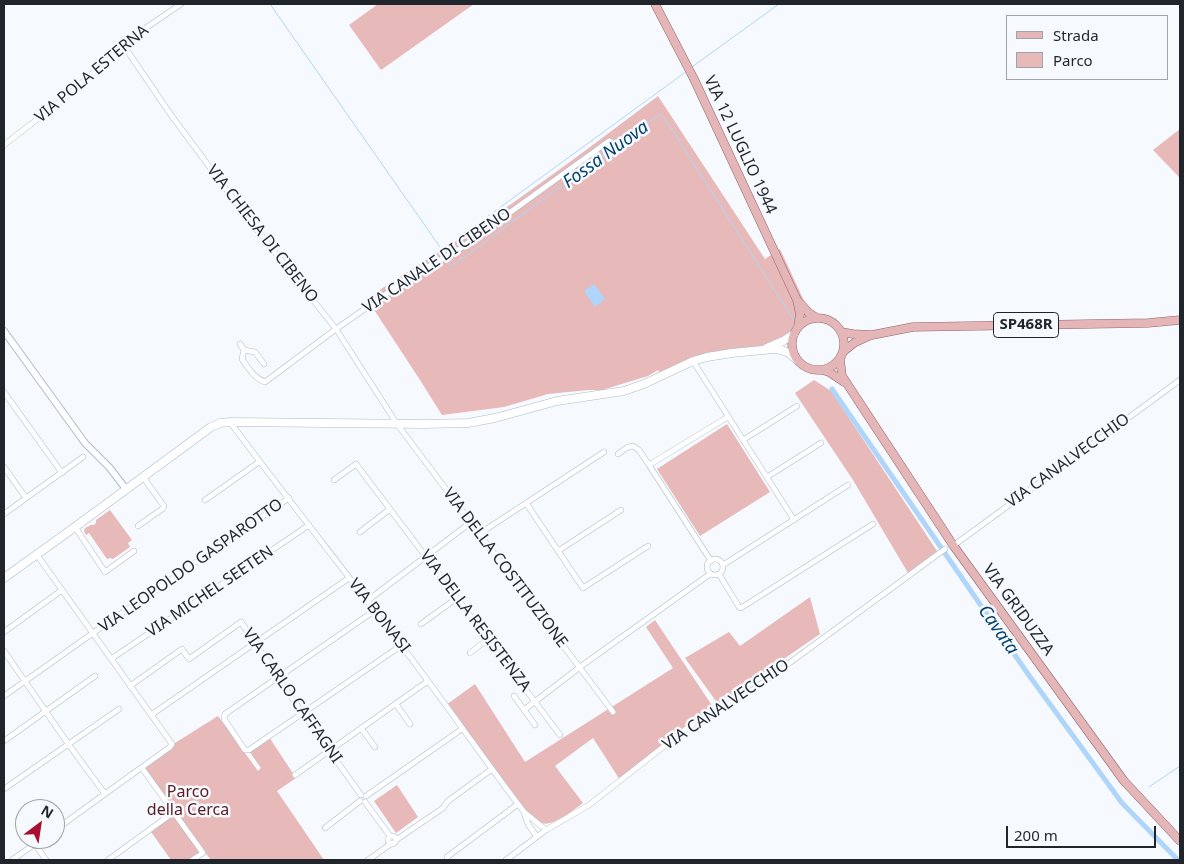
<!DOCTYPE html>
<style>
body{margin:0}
#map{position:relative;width:1184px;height:864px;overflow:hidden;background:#f6f9fd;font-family:"Noto Sans",sans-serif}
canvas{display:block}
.frame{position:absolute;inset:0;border:5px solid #1f252b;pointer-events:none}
.legend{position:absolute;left:1006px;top:15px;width:162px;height:65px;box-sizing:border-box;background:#f6f9fd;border:1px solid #a0a4a9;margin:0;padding:6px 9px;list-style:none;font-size:15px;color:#1f252b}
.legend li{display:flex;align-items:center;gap:10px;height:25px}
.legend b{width:25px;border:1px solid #a0a4a9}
.north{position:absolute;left:15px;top:799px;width:50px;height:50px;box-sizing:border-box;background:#f6f9fd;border:1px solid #a0a4a9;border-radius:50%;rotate:31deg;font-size:14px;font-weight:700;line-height:20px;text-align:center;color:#1f252b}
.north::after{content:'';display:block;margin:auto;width:18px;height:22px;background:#a70f32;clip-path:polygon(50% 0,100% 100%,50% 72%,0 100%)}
.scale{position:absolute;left:1006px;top:826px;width:150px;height:22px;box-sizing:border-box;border:2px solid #1f252b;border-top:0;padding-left:6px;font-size:15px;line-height:18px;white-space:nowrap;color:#1f252b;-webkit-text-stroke:4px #f6f9fd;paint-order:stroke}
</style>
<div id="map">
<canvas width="1184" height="864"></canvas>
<div class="frame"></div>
<ul class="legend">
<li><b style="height:6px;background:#e4b6b8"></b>Strada</li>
<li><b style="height:14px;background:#e7b9b9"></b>Parco</li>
</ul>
<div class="north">N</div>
<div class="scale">200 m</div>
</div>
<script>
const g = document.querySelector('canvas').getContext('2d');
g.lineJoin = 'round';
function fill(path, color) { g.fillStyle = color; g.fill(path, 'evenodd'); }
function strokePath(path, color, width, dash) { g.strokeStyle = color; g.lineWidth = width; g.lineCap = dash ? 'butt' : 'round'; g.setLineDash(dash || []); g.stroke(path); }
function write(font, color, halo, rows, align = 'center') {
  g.font = font + ' "Noto Sans",sans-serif'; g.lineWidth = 5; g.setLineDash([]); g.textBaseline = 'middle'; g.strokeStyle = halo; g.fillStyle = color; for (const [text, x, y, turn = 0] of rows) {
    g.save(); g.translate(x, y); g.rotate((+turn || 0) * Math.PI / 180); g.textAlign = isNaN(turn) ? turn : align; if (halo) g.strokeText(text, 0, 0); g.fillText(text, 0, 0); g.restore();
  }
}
const green = new Path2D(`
 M378,4H474L381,70L349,25Z
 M658,96L765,259L780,249L805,303L790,332L782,339L780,351L703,359L663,378L658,370L648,376L602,390H588L548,394L504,407L442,415L420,380L367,299C400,275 435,255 469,233C534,189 596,143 658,96Z
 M1180,129V178L1153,150Z
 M814,380L831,391L937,551L908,573L853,480L795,393Z
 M727,424L770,492L700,536L657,469Z
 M110,510L132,540L128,543L130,547L113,559L110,558L107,559L89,533L86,535L84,531L85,528L91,525H94L96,523V520Z
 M810,597L820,634L718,704L685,658L729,632L740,646Z
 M655,620L715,710L620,780L593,738L555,766L583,803C573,810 554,827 541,823C537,822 533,819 530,817L446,705L475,684L525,762L673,668L646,627Z
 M218,716L258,771L261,768L249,751L269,737L296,778L277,791L324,860H211L204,851L191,860H171L149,829L173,812L140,765Z
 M397,785L418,817L396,833L374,801Z`);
const water = new Path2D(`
 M594,284L605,299L595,307L584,291Z`);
const stream = new Path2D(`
 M270,4L440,247
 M692,67L779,4
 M465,233L687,71
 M448,262L451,266L456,263L656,117L661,115L665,119L795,322
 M1149,787L1180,766`);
const canal = new Path2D(`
 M832,389L1028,674L1122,803L1178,860`);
const minor = new Path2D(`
 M124,46L171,115L246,216L336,329L397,424L613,712
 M4,145L62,100L124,46L131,38L181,4
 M240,344L244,350L242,359C249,369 254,378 265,382L336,329L409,278L458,250L609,141
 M244,350L255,352L264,364
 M693,361L794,520
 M4,392L62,473
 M230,422C286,497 344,570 401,645C441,697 478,751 518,804L524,812L546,830
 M743,440L797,406
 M618,454L628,447L633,446L639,450L649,465
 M4,467L26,498
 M767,477L821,443
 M334,480L356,464L560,735
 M205,500L259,462
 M526,503L583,588L648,546
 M4,514L83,457
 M138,526L162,509L164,506L143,477
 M75,527L105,572L134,551
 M360,532L390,509
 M479,534L604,452
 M957,543L1180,380
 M558,551L621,510
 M37,555L172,744L170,747L55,830
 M707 567a8 8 0 1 1 16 0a8 8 0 1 1-16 0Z
 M711,561L649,465L728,417
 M723,565L848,485
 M719,574L739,607L741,608L873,524
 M367,601L470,523
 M374,611L225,714L224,719L245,750H249L402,645
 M421,624L457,598
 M4,632L62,590
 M4,651L69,745L105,794
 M470,653L488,639
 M111,659L309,525
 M130,686L182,649L189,659L241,622L303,714L361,795
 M4,696L93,633L289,498
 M514,696L535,725
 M396,704L410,724
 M524,710L580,667L710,574
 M151,715L349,578
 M361,728L375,747
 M4,741L95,676
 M142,768L203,853L192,860
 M295,775L428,681
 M4,789L119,709
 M366,796L462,729
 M365,802L390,836
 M524,813L528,824L537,837
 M325,828L360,801
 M388 840a4 4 0 1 1 8 0a4 4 0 1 1-8 0Z
 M396,840L443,808L448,801L492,769
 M35,844L46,860
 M447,857L518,804
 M12,860L42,839
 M108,860L174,812
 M368,860L392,843
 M506,860L546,830L589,805L690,726L708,715L747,694L945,549`);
const tertiary = new Path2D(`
 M4,331L85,443L109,467L126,489`);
const secondary = new Path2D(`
 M767,348L783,341L794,334
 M4,578L75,527L211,427L220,423L230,422L424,424L468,423L495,418L557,401L624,391L644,384L693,361L707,357L732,353L773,349L782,350L789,353L797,360`);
const primary = new Path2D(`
 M655,4L694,79L797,300L800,314L798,327
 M798,301L809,313L817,318
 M792 344a26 26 0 1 1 52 0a26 26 0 1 1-52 0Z
 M841,332L853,334L872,335L913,327L1148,323L1180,320
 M843,352L854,343L869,336
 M840,359L842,376L953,545L1124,781L1180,841
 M822,370L829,372L844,382`);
const shields = [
 [1026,325,65]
];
const shieldNames = [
 ["SP468R",1026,325]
];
const streetNames = [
 ["VIA POLA ESTERNA",92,74,-40],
 ["VIA 12 LUGLIO 1944",740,145,65],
 ["VIA CHIESA DI CIBENO",262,234,52],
 ["VIA CANALE DI CIBENO",437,261,-34],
 ["VIA CANALVECCHIO",1068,461,-36],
 ["VIA LEOPOLDO GASPAROTTO",191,566,-35],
 ["VIA DELLA COSTITUZIONE",505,568,53],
 ["VIA MICHEL SEETEN",210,592,-34],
 ["VIA GRIDUZZA",1018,610,54],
 ["VIA BONASI",379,616,52],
 ["VIA DELLA RESISTENZA",475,621,53],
 ["VIA CARLO CAFFAGNI",292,696,55],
 ["VIA CANALVECCHIO",726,705,-34]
];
const parkNames = [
 ["Parco",188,792],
 ["della Cerca",188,810]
];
const waterNames = [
 ["Fossa Nuova",606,155,-36],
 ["Cavata",998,630,55]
];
fill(green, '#e7b9b9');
fill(water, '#afd6fa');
strokePath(stream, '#afd6fa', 1);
strokePath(canal, '#afd6fa', 5);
strokePath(minor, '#abbccb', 6);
strokePath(tertiary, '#abbccb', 8);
strokePath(secondary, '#abbccb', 9);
strokePath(primary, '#936467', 9);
strokePath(minor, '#fff', 5);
strokePath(tertiary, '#fff', 6);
strokePath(secondary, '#fff', 8);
strokePath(primary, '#e4b6b8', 8);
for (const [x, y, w] of shields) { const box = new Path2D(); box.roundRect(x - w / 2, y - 12.5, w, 25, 4); g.fillStyle = '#f6f9fd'; g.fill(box); strokePath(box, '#1f252b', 1); }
write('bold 15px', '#1f252b', null, shieldNames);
write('16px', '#1f252b', '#f6f9fd', streetNames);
write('16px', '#5a1a21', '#f6f9fd', parkNames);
write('italic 18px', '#02426d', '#f6f9fd', waterNames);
</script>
